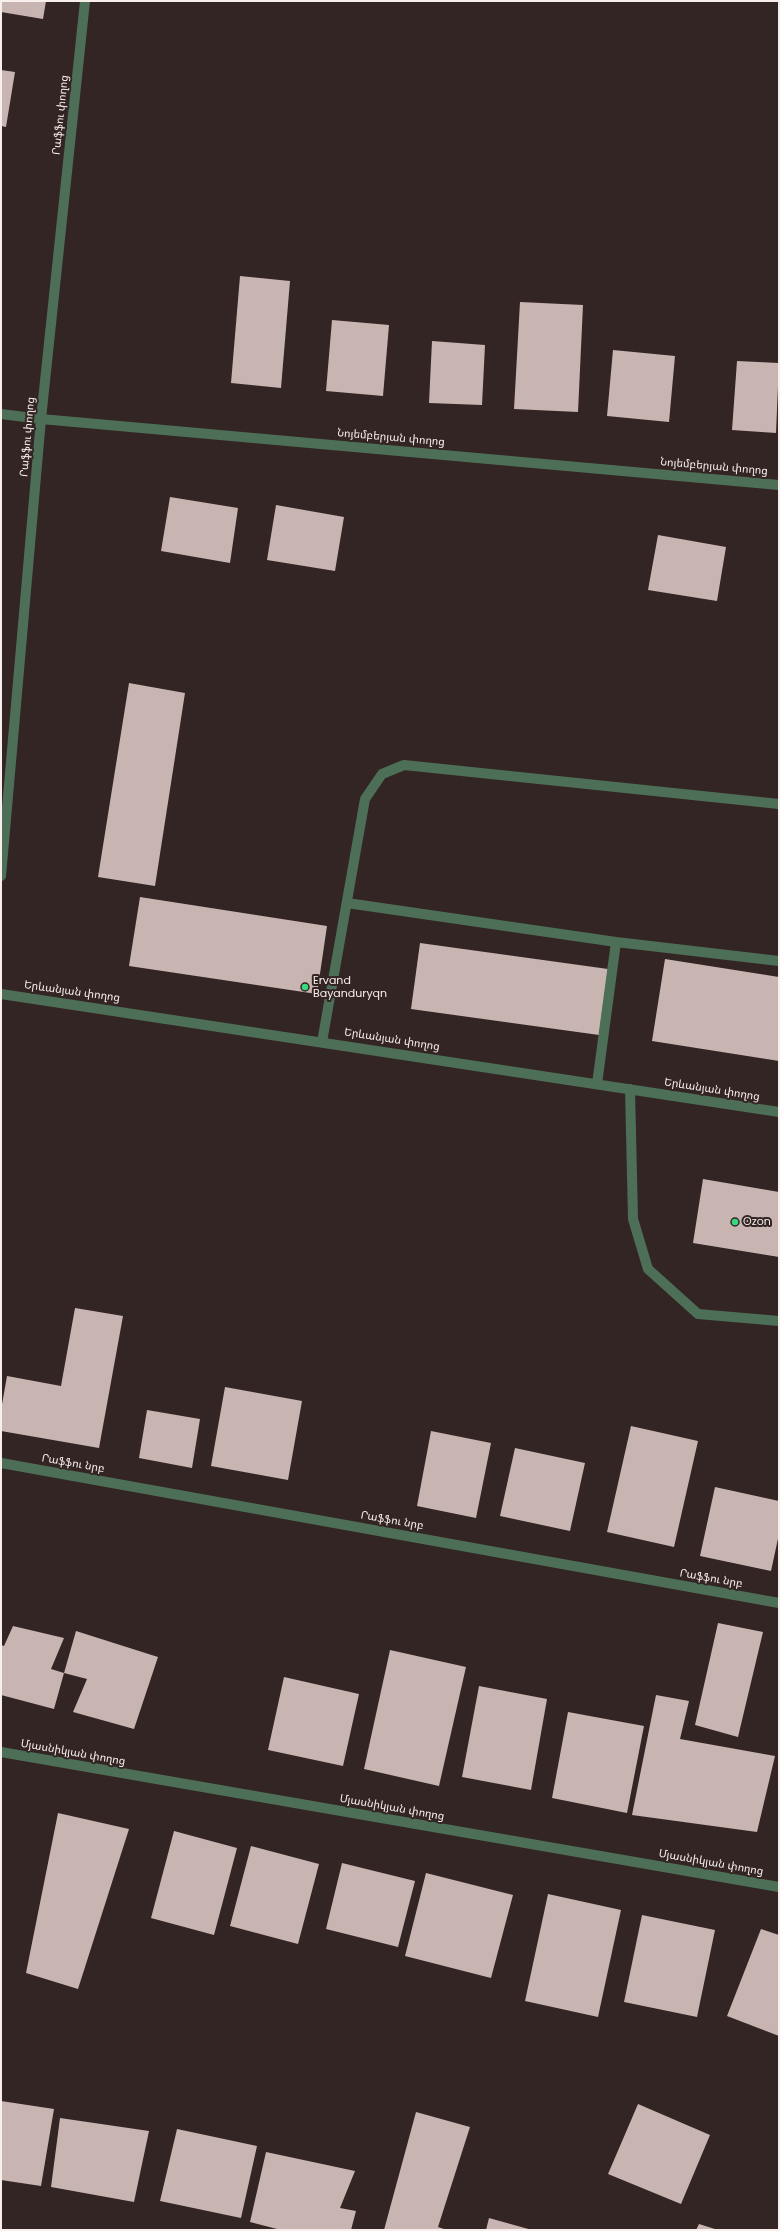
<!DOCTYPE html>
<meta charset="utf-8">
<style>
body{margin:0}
#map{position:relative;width:780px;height:2231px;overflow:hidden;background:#332523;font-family:Poppins,sans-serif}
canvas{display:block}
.frame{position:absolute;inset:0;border:2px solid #f8eeec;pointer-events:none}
</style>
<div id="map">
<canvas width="780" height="2231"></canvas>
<div class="frame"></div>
</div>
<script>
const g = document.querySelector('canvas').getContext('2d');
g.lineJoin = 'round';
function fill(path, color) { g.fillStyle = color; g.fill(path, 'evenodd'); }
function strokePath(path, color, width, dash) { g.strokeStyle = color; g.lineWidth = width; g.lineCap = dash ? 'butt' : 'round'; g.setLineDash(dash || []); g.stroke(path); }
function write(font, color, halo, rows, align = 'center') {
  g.font = font + ' Poppins,"Noto Sans Armenian",sans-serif'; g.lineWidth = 4; g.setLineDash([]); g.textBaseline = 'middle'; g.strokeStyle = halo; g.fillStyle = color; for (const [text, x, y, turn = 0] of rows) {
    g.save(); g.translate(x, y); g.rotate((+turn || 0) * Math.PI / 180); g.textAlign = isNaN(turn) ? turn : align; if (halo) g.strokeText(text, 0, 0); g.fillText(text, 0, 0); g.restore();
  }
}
const building = new Path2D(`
 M1,1H46L43,19L1,12Z
 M1,70L15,72L6,127L1,126Z
 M240,276L290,281L281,388L231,383Z
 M520,302L583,305L578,412L514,409Z
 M332,320L389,325L383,396L326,391Z
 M432,341L485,345L482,405L429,403Z
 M613,350L675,356L669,422L607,416Z
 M737,361L779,363L776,433L732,430Z
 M170,497L238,508L230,563L161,551Z
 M276,505L344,517L335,571L267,560Z
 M658,535L726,547L717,601L648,590Z
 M129,683L185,693L155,886L98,877Z
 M140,897L327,926L317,994L129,966Z
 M420,943L608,969L599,1035L411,1009Z
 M665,959L779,977V1061L652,1041Z
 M703,1179L779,1192V1257L693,1243Z
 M75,1308L123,1316L99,1448L1,1431V1410L7,1376L61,1386Z
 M225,1387L302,1401L288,1480L211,1466Z
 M147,1410L200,1419L192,1468L139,1458Z
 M631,1426L698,1441L674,1547L607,1532Z
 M431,1431L491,1443L476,1518L417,1506Z
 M515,1448L585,1463L570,1531L500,1516Z
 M715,1487L779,1501V1534L771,1571L700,1556Z
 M718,1623L763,1632L738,1737L695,1725Z
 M13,1626L64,1638L51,1669L64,1673L54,1709L1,1695V1645L4,1646Z
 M76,1631L158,1657L134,1729L73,1712L87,1679L64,1673Z
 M390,1650L466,1667L439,1786L364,1769Z
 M284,1677L359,1694L343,1766L268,1750Z
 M479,1686L547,1699L531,1790L462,1777Z
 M656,1695L689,1701L680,1739L775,1756L757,1832L632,1815Z
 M568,1712L644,1726L627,1813L552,1798Z
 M58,1813L129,1829L78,1989L26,1973Z
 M174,1831L237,1848L214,1935L151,1918Z
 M251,1846L319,1864L298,1944L230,1926Z
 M342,1863L415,1881L398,1947L326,1929Z
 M426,1873L513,1895L491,1978L405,1956Z
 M548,1894L621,1910L598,2017L525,2001Z
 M642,1915L715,1930L697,2017L624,2002Z
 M761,1929L779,1935V2036L727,2016Z
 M1,2101L54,2109L41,2186L1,2180Z
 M638,2104L710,2135L681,2204L608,2174Z
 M416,2112L470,2127L438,2227L447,2230H384Z
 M60,2118L149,2131L134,2202L51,2187Z
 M177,2129L257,2146L241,2218L160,2201Z
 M266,2152L355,2171L340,2208L356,2211L351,2230H281L250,2222Z
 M489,2218L532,2230H486Z
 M699,2224L718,2230H696Z`);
const minor = new Path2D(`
 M1,414L41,419L779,485
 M1,876L41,419L85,1
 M347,903L616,942L779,961
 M1,994L779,1112
 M322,1042L365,799L382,774L404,765L779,804
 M597,1084L616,942
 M630,1089L633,1219L648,1269L698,1314L779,1321
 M1,1463L779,1603
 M1,1752L779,1887`);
const markers = [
 [305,987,4,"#38d880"],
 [735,1222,4,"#38d880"]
];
const streetNames = [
 ["Րաֆֆու փողոց",61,115,-84],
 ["Րաֆֆու փողոց",28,437,-85],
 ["Նոյեմբերյան փողոց",391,438,5],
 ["Նոյեմբերյան փողոց",714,467,5],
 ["Երևանյան փողոց",72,992,8],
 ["Երևանյան փողոց",392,1040,9],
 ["Երևանյան փողոց",712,1090,9],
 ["Րաֆֆու նրբ",73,1464,10],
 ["Րաֆֆու նրբ",392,1521,10],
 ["Րաֆֆու նրբ",711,1579,10],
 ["Մյասնիկյան փողոց",73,1753,10],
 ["Մյասնիկյան փողոց",392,1808,10],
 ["Մյասնիկյան փողոց",711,1863,10]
];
const poiNames = [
 ["Ervand",313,981],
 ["Bayanduryqn",313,994],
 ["Ozon",743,1222]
];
fill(building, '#c8b5b2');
strokePath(minor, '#4d6f57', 10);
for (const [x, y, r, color] of markers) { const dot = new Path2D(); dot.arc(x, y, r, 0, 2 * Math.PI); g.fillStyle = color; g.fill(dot); strokePath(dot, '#332523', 1.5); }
write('11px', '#f8eeec', '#332523', streetNames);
write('11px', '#f8eeec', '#332523', poiNames, 'left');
</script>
